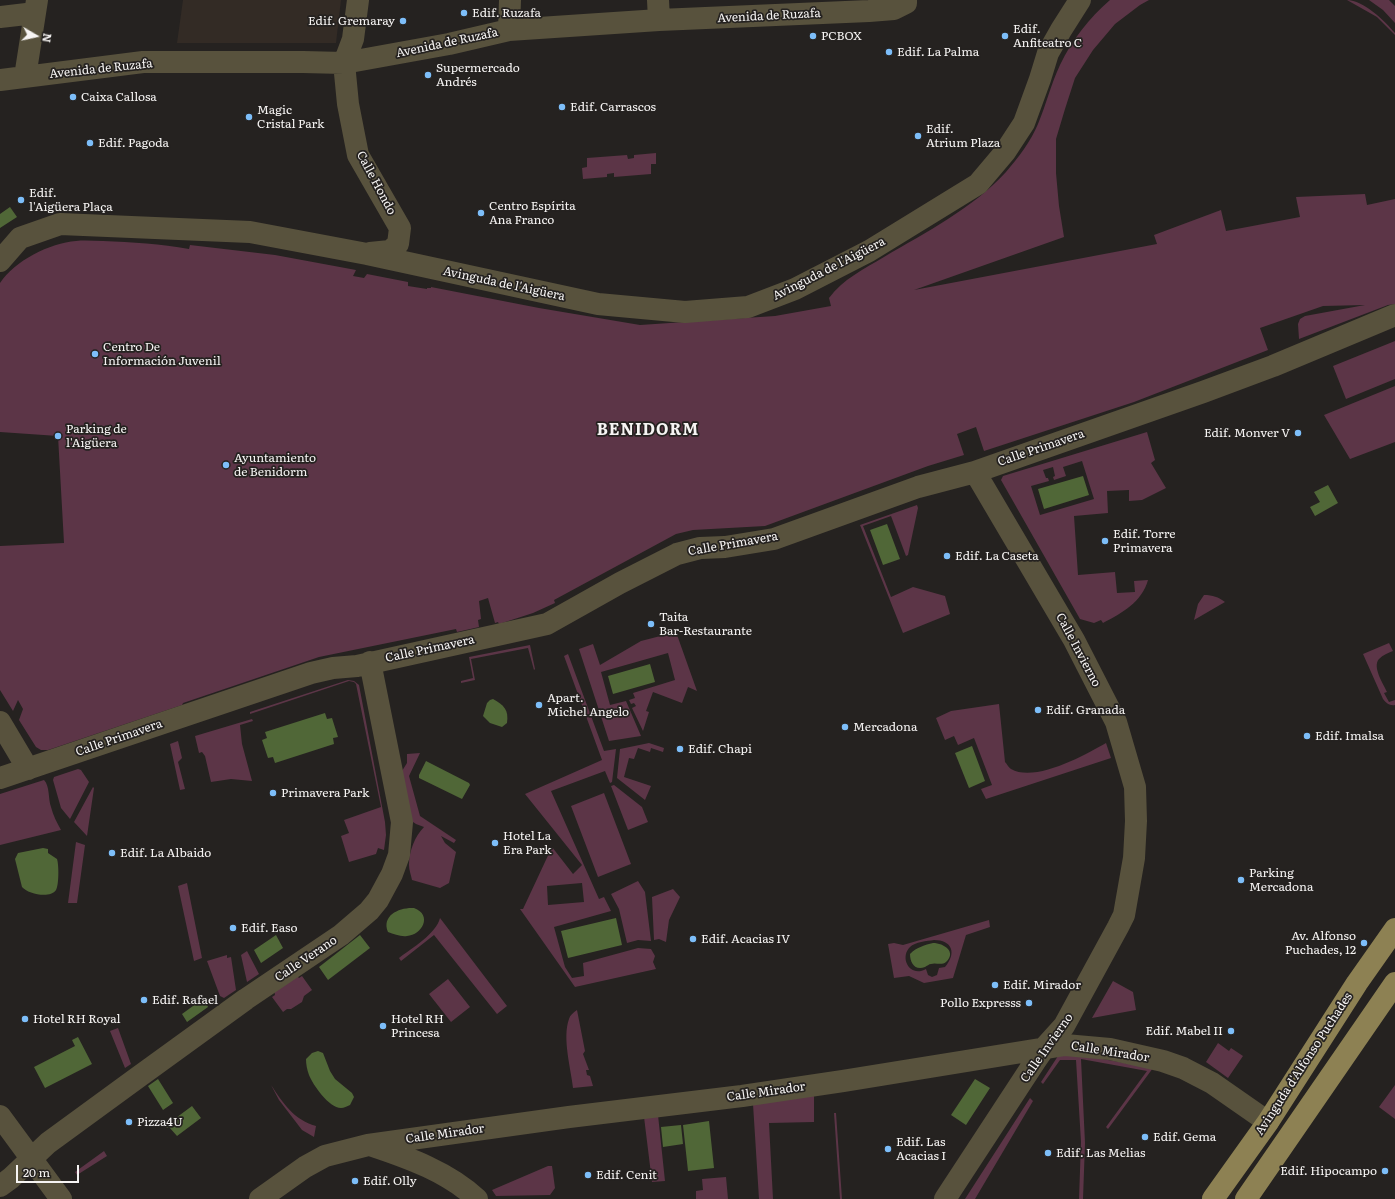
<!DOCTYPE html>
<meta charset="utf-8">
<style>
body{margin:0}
#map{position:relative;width:1395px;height:1199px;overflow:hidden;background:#252220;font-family:Literata,serif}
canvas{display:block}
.north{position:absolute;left:16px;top:16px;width:40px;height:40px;-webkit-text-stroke:3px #252220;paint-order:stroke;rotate:99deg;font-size:11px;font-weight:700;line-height:16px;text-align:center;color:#f6f4f3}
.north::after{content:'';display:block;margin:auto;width:14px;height:18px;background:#f6f4f3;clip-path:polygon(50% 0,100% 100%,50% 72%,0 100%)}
.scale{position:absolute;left:16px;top:1165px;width:63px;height:18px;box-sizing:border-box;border:2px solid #f6f4f3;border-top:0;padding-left:5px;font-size:12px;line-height:14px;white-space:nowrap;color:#f6f4f3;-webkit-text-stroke:3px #252220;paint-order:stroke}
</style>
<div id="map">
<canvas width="1395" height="1199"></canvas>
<div class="north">N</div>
<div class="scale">20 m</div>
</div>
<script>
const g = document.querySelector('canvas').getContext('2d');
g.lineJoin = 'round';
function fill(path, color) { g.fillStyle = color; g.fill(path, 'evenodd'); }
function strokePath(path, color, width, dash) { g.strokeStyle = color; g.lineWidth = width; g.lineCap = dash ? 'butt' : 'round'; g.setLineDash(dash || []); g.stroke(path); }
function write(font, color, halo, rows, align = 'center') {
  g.font = font + ' Literata,serif'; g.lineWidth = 3.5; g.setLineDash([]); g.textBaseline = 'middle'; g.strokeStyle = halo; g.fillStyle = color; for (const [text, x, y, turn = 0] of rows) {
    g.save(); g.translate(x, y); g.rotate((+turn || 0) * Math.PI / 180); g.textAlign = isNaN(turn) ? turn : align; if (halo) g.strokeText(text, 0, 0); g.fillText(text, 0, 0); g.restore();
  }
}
const built = new Path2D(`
 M183,0H341L336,43H177Z`);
const green = new Path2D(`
 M1110,0H1149L1140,5L1115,24L1093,50L1075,78L1065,109L1056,139V173L1059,206L1064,237L914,290L1157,244L1154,235L1221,210L1226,231L1300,217L1296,197L1365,194L1367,205L1395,199V304L1388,305L1299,339L1298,324L1300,319L1305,316L1365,305L1323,306L1260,328L1268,350L1134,402L984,451L976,427L957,434L964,455L928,466L765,526L693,530L676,534L554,600L555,603L533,613L499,624L498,622L495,623L488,598L479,601L481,619L478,620L479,627L457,632L456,629L319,657L183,703L182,705L48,750H41L36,747L19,720L23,709L18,700L13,711L0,690V546L64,543L58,436L0,432V283C14,261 50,243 76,241C85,240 94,241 103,241C132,242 161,244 189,249L190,245L275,255L356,270L353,276L364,278L367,274L408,282V286L427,289V288H431V287L539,308L640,325L775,316L831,306L829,298C843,279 864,269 884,257C926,232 972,209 1006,172C1018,158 1031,141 1038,124C1046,105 1051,84 1060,65C1072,40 1089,18 1110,0Z
 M1347,0C1363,0 1385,21 1395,33V35L1377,17Z
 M1369,0H1389L1395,6V23L1383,10Z
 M656,153V164H651V174L614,177V173L607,174V177L583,179L582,168L587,167V158L627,155L628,159L634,158V155Z
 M1395,341V379L1346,399L1333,366Z
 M1395,386V442L1350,459L1324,415Z
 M1147,432L1155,460L1151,463L1166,488L1142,500L1129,501V490L1107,491L1108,513L1074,516L1078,575L1115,572L1117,593L1135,592L1134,581L1148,580C1142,602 1122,613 1103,623L1101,620L1094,623L1080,619L1001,480L1003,476ZM1082,461L1094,499L1040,515L1031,486L1049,481L1048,478H1046L1043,470L1053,467L1055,476L1053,477L1054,480L1066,476L1063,467Z
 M917,505L918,508L908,555L906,556L891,516L863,526L891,597L913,587L945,596L950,614L903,633L860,525Z
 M1204,595C1213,595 1218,597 1225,602L1194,620L1198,604Z
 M676,632L697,691L688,687L682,703L653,692L646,711L649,712L643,731L632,708L636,706L634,703L631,704L629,700L635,698L633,693L675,680L668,653L601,672L610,705L626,701L641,736L609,741L579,649L593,644L600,665L641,641Z
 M1389,643L1393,651C1388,653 1383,655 1379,659C1372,667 1383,683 1387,692L1384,693L1389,702L1395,700V705C1390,706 1386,703 1383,699L1363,654Z
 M530,645L535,669L534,670L528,648L471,659L475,680L461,683V681L473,678L469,657Z
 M568,654L604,751L616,749L612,782L610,783L605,771L551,791L599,899L604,897L611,911L554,927L565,967L572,978L584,976L583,963L638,948L651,949L655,956L653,962L656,969L575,987L520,909H523L552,847L573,874L582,865L525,794L602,760L564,656ZM582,883L584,902L548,905L547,886Z
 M348,680L354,681L359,685L385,822L386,835L384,850L378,848L376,854L349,862L341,836L349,833L344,820L381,807L356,684L354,682L349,681L250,714V712Z
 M999,704L1005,762C1007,764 1009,768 1011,769C1035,783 1085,755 1106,743L1111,758L986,799L981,789L992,785L974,738L958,745L954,736L945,740L936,718L951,711Z
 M252,719L253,721L240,725L242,744L252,781L231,779L211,782L205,756L202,752L199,753L195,736Z
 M178,741L182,758L178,762L185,789L180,790L170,744Z
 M649,743L664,748L663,752L651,748L650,752L638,748L634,759L629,758L624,777L651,786L645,800L617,778L620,749Z
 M420,753L409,776L420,816L456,840L454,843L441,836L445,843L456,852L449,883L440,888L412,880C411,875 409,870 409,865C409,851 415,836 424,827L416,824L410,820L402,771L407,763V754Z
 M78,769L81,770L89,782L70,819L61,808L53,780L54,777Z
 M44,780C50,786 48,799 51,807C53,815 57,823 61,830L0,845V794Z
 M614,785L642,807L648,822L628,830L611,786Z
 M93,787L94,788L87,836L74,822Z
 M604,793L631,864L598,877L571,806Z
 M76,842L85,845L77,903H68Z
 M638,881L645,892L651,941L638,940L627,943L619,909L611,894Z
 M187,883L202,958L194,961L178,886Z
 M673,889L680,897L669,920L666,942L659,939L654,940L652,897Z
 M440,918L507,1006L497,1014L434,935L401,961L399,958C412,948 436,934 440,918Z
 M989,920L990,927L966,935L953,978L924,983L909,976L894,978L888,944L894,943L903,945ZM934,940C952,940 957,953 945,967L939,968L937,975L932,977L928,975L926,969C910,978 899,958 910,947C915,942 927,941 934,940Z
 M247,951L259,974L247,982L241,955Z
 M227,955V958L231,957L236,990L224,998L220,996L207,961Z
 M297,976L299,978L302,976L312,990L304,996L302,1002L291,1009H287L283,1012L272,997L275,995L274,990Z
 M448,979L470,1007L451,1022L429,994Z
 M1113,981L1133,992L1136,1010L1092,1018Z
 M577,1010L585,1051L583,1054L589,1070H586L587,1075L590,1076L593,1086L573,1088C571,1069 562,1038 569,1019C570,1015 573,1013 577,1010Z
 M118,1028L131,1064L125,1068L110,1031Z
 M1218,1043L1229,1051L1231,1048L1243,1056L1228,1078L1206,1062Z
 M1080,1055L1153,1068L1108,1129L1106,1127L1147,1071L1081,1059L1085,1143L1083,1199H1079L1081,1142L1076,1060H1060L1043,1084L1041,1082L1058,1056Z
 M271,1085C283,1103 294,1120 316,1126L314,1137L302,1130L279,1100Z
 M1395,1085V1119L1379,1107Z
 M814,1094V1122L769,1123L773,1199H759L753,1104Z
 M1030,1098L1033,1101L975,1199H965Z
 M834,1113H836L842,1199H840Z
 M658,1115L665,1181L652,1182L644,1117Z
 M104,1151L107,1156L77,1175L75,1172Z
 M548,1166H552L555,1188L550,1195L496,1196L492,1190Z
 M726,1177L728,1199H696V1191L703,1190L702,1179Z`);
const water = new Path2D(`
 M10,207L17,217L0,228V214Z
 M1083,476L1089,495L1044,509L1038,489Z
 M1328,485L1338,503L1315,516L1310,507L1320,502L1314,492Z
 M887,524L900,559L883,565L870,530Z
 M650,664L655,682L613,694L608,676Z
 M493,699C504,705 509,710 507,723L502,727L490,723L483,716L487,703L490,700Z
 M325,713L327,719L332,718L338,737L333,738L334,744L275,763L273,757L268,758L262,740L267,738L265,732Z
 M972,746L985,781L969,788L955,753Z
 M426,761L469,783L470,785L462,799L419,778V775Z
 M43,848L48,849V853L57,859C59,865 59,885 56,890C50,899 28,894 22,887L15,859L18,853Z
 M414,908C433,915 422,935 407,936C401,937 394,934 388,932C381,915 400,907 414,908Z
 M616,918L622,945L568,958L561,931Z
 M276,935L283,948L261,963L254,950Z
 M360,935L370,948L328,980L319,967Z
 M933,943C944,943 957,952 946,962C941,966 936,962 931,964C929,964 927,966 925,967C915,971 910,963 910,954C917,947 925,945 933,943Z
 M204,998L208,1007L187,1022L182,1014Z
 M78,1037L92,1064L45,1088L34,1067L75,1046L72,1040Z
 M318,1051L323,1053L330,1071L335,1079L352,1093L354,1097L350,1105C347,1106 344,1108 341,1108C329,1108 313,1085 309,1075C307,1070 306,1064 306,1059L312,1053Z
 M158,1079L173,1103L163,1110L148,1086Z
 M975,1079L990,1088L966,1125L951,1115Z
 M192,1106L201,1118L177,1136L169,1127L167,1128L165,1126Z
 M709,1121L714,1168L688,1171L683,1125Z
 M681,1125L683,1144L663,1147L661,1127Z`);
const minor = new Path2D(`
 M358,0L353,39L344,63L348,104L358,155L400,228L398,244L390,251L370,253
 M658,0L659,20
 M0,17L35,13
 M509,30L510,0
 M25,77L37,0
 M0,80L143,62H303L344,63L449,44L509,30L659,20L869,11L894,9L906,3V0
 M0,261L20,238L60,224L250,232L367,254L598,304L685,312L748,307L795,289L869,251L978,184L1005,152L1024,123L1040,79L1048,53L1061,30L1080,0
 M0,722L28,769
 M0,778L311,673L333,668L357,666L547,624L620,583L677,554L700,548L725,547L774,539L918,487L975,472L1203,392L1273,366L1395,315
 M0,1116L61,1199
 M373,1146C409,1158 448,1172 477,1199
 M0,1186L11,1178L48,1143L137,1078L246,999L341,935L369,911L378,900L392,874L399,855L402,822L370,662
 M260,1199L305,1167L325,1156L368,1145L569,1117L742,1096L843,1081L1065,1045L1110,1049L1163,1061L1183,1068L1212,1083L1268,1122
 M945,1199L1036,1060L1045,1047L1064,1026L1118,927L1124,915L1134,858L1136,821L1135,787L1116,722L1074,640L975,472`);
const major = new Path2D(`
 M1213,1199L1268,1122L1357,983L1395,929
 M1246,1199L1395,983`);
const markers = [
 [464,13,4,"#7dbef9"],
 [403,21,4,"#7dbef9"],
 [813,36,4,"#7dbef9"],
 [1005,36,4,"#7dbef9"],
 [889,52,4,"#7dbef9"],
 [428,75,4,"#7dbef9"],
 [73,97,4,"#7dbef9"],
 [562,107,4,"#7dbef9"],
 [249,117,4,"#7dbef9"],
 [918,136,4,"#7dbef9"],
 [90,143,4,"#7dbef9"],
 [21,200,4,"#7dbef9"],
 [481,213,4,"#7dbef9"],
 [95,354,4,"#7dbef9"],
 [1298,433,4,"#7dbef9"],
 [58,436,4,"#7dbef9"],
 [226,465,4,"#7dbef9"],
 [1105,541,4,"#7dbef9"],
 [947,556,4,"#7dbef9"],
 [651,624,4,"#7dbef9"],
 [539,705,4,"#7dbef9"],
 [1038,710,4,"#7dbef9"],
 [845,727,4,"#7dbef9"],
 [1307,736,4,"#7dbef9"],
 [680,749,4,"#7dbef9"],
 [273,793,4,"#7dbef9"],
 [495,843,4,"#7dbef9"],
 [112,853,4,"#7dbef9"],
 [1241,880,4,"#7dbef9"],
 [233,928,4,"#7dbef9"],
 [693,939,4,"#7dbef9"],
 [1364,943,4,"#7dbef9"],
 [995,985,4,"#7dbef9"],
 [144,1000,4,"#7dbef9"],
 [1029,1003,4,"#7dbef9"],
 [25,1019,4,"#7dbef9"],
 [383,1026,4,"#7dbef9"],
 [1231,1031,4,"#7dbef9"],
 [129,1122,4,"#7dbef9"],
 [1145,1137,4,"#7dbef9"],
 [888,1149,4,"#7dbef9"],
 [1048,1153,4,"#7dbef9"],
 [1385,1171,4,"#7dbef9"],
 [588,1175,4,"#7dbef9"],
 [355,1181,4,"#7dbef9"]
];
const poiNames = [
 ["Edif. Ruzafa",472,13],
 ["Edif. Gremaray",395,21,"right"],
 ["Edif.",1013,29],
 ["Anfiteatro C",1013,43],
 ["PCBOX",821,36],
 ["Edif. La Palma",897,52],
 ["Supermercado",436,68],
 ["Andrés",436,82],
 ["Caixa Callosa",81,97],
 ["Edif. Carrascos",570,107],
 ["Magic",257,110],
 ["Cristal Park",257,124],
 ["Edif.",926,129],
 ["Atrium Plaza",926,143],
 ["Edif. Pagoda",98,143],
 ["Edif.",29,193],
 ["l'Aigüera Plaça",29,207],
 ["Centro Espírita",489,206],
 ["Ana Franco",489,220],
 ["Centro De",103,347],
 ["Información Juvenil",103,361],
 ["Parking de",66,429],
 ["l'Aigüera",66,443],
 ["Edif. Monver V",1290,433,"right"],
 ["Ayuntamiento",234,458],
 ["de Benidorm",234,472],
 ["Edif. Torre",1113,534],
 ["Primavera",1113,548],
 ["Edif. La Caseta",955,556],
 ["Taita",659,617],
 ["Bar-Restaurante",659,631],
 ["Apart.",547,698],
 ["Michel Angelo",547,712],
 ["Edif. Granada",1046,710],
 ["Mercadona",853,727],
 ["Edif. Imalsa",1315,736],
 ["Edif. Chapi",688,749],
 ["Primavera Park",281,793],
 ["Hotel La",503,836],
 ["Era Park",503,850],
 ["Edif. La Albaido",120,853],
 ["Parking",1249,873],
 ["Mercadona",1249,887],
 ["Edif. Easo",241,928],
 ["Av. Alfonso",1356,936,"right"],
 ["Puchades, 12",1356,950,"right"],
 ["Edif. Acacias IV",701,939],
 ["Edif. Mirador",1003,985],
 ["Edif. Rafael",152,1000],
 ["Pollo Expresss",1021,1003,"right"],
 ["Hotel RH Royal",33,1019],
 ["Hotel RH",391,1019],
 ["Princesa",391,1033],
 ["Edif. Mabel II",1223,1031,"right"],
 ["Pizza4U",137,1122],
 ["Edif. Gema",1153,1137],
 ["Edif. Las",896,1142],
 ["Acacias I",896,1156],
 ["Edif. Las Melias",1056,1153],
 ["Edif. Hipocampo",1377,1171,"right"],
 ["Edif. Cenit",596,1175],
 ["Edif. Olly",363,1181]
];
const streetNames = [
 ["Avenida de Ruzafa",769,16,-3],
 ["Avenida de Ruzafa",447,43,-12],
 ["Avenida de Ruzafa",101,69,-6],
 ["Calle Hondo",376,183,62],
 ["Avinguda de l'Aigüera",829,269,-27],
 ["Avinguda de l'Aigüera",504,284,12],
 ["Calle Primavera",1041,448,-19],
 ["Calle Primavera",733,544,-10],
 ["Calle Primavera",430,649,-12],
 ["Calle Invierno",1078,650,62],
 ["Calle Primavera",119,738,-19],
 ["Calle Verano",306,959,-34],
 ["Calle Invierno",1047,1048,-55],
 ["Calle Mirador",1110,1052,9],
 ["Avinguda d'Alfonso Puchades",1304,1064,-57],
 ["Calle Mirador",766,1092,-8],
 ["Calle Mirador",445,1134,-8]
];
const districtNames = [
 ["BENIDORM",648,430]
];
fill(built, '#332b25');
fill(green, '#5c3547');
fill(water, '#506737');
strokePath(minor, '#58523d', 22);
strokePath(major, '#8d8153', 22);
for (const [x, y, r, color] of markers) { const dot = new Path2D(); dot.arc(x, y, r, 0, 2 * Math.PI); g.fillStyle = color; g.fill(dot); strokePath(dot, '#252220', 1.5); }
write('12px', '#f6f4f3', '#252220', poiNames, 'left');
write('12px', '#f6f4f3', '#252220', streetNames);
g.letterSpacing = '1px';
write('bold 16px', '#f6f4f3', '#252220', districtNames);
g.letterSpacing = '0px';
</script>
